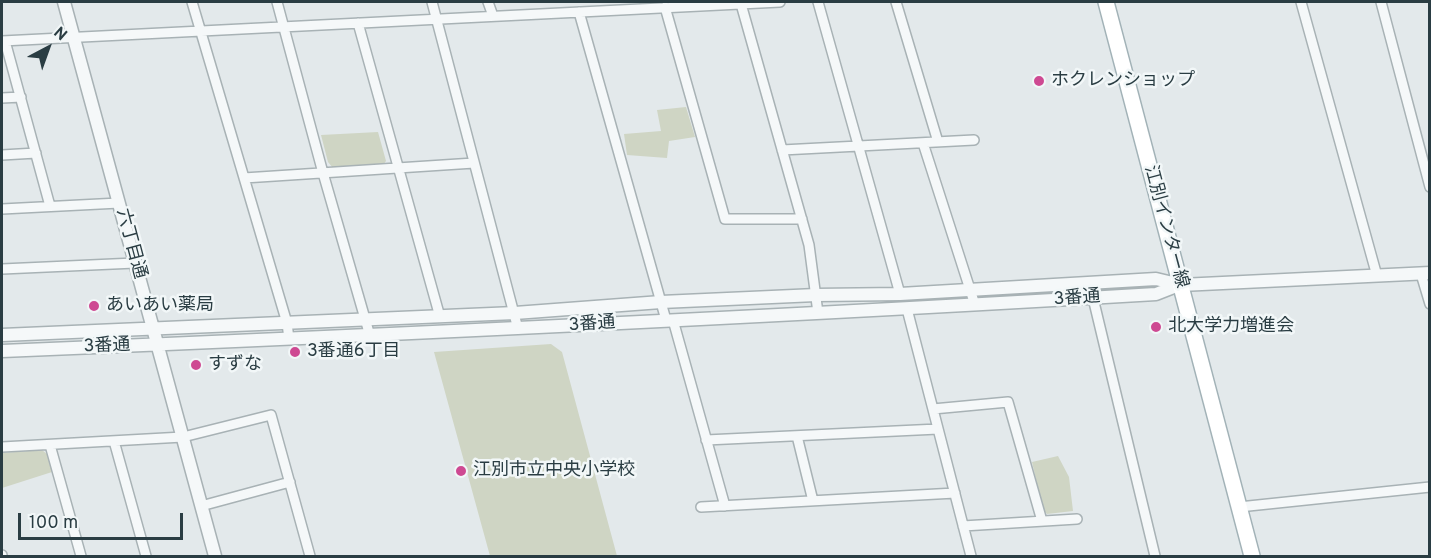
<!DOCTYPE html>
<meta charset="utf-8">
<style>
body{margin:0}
#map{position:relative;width:1431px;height:558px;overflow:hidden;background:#e3e9eb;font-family:Overpass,sans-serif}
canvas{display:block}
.frame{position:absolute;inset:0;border:3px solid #2a3d43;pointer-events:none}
.north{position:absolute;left:18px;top:18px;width:60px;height:60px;-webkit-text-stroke:4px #f2f7f8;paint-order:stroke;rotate:41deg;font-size:16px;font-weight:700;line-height:24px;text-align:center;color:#2a3d43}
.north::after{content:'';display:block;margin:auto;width:21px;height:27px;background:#2a3d43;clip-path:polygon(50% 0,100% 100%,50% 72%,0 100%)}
.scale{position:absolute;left:18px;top:513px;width:165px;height:27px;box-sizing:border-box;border:3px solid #2a3d43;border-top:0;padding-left:8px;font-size:18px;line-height:21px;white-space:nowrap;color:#2a3d43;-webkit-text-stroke:4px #f2f7f8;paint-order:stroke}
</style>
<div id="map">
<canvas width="1431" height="558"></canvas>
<div class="frame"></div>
<div class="north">N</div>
<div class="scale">100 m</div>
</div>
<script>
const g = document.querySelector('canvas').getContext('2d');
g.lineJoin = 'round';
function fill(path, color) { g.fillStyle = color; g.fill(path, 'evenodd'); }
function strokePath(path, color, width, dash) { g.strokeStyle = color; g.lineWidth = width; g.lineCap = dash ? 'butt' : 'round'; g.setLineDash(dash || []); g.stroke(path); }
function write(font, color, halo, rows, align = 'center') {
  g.font = font + ' Overpass,"Noto Sans JP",sans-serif'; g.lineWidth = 5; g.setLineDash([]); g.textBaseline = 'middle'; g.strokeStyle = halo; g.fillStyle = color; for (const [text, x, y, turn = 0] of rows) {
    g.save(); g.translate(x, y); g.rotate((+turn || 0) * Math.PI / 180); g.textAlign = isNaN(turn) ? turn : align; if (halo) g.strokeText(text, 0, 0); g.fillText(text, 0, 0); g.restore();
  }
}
const green = new Path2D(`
 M686,107L695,137L669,141L667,158L627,155L624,134L661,131L657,110Z
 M378,132L386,161L383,165L333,168L328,162L321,135Z
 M551,344L562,352L617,556H490L434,352Z
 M42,450L47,454L52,472L2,488V453Z
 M1058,456L1069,477L1073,511L1047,514L1043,510L1032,462Z`);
const minor = new Path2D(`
 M192,2L287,323L289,339
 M277,2L323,173L370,336
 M432,2L518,329
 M488,2L493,16
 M818,2L900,294
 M896,2L938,142
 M1301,2L1377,276
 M1381,2L1430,187
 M741,4L809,245L818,313
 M665,7L725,219H802
 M579,12L666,320
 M358,23L440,317
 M2,41L780,2
 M5,41L50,206
 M2,98L21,97
 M923,143L975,305
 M782,150L974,140
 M2,155L36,153
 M244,178L474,163
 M2,209L119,203
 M2,269L135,263
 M1421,274L1430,304
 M1093,298L1155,556
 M907,309L971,556
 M673,320L725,506
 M933,409L1008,402L1042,521
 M797,436L813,501
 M706,440L938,429
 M114,441L146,556
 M50,445L81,556
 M2,447L183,437L271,415L310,556
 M201,506L290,482
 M701,507L955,493
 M1239,507L1430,487
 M963,526L1077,519
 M2,555V556`);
const tertiary = new Path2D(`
 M64,2L215,556
 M2,335L515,313L661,302L816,295L900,294L1156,279L1181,285L1430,273
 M2,351C386,335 771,317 1156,294L1179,285`);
const primary = new Path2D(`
 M1106,2L1252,556`);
const markers = [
 [1039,81,6,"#ce4992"],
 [94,306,6,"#ce4992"],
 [1156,327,6,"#ce4992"],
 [295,352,6,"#ce4992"],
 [196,365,6,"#ce4992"],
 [461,471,6,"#ce4992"]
];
const poiNames = [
 ["ホクレンショップ",1051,81],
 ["あいあい薬局",106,306],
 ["北大学力増進会",1168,327],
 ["3番通6丁目",307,352],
 ["すずな",208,365],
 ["江別市立中央小学校",473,471]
];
const streetNames = [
 ["江別インター線",1165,227,75],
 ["六丁目通",130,244,75],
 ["3番通",1077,299,-4],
 ["3番通",592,325,-4],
 ["3番通",107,347,-2]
];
fill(green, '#cfd5c4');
strokePath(minor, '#a8b2b5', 12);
strokePath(tertiary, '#a8b2b5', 15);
strokePath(primary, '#a2b2b7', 18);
strokePath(minor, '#f5f8f9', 9);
strokePath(tertiary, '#f5f8f9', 12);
strokePath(primary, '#fff', 15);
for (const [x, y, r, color] of markers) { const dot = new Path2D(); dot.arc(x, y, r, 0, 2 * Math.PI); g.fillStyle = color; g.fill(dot); strokePath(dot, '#f2f7f8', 2); }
write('18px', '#2a3d43', '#f2f7f8', poiNames, 'left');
write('18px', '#2a3d43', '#f2f7f8', streetNames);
</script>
